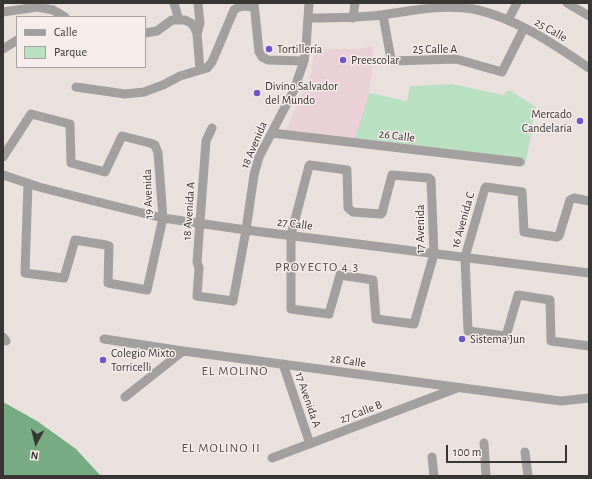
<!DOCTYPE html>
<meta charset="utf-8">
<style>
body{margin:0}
#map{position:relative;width:592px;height:479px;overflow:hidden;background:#eae0dc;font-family:"Alegreya Sans",sans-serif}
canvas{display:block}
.frame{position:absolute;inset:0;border:4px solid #383533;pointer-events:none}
.legend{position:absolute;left:16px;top:16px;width:130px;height:52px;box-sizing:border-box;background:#f7edea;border:1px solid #aba3a1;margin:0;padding:5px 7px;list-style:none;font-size:12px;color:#383533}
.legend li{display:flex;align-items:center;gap:8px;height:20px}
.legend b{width:20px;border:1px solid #aba3a1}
.north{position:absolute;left:16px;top:423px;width:40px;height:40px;-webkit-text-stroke:3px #f7edea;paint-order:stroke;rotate:187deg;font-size:11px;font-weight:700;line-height:16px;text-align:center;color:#383533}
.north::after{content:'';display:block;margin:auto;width:14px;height:18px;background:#383533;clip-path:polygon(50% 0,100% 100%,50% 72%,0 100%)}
.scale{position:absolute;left:446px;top:445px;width:121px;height:18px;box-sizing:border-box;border:2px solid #383533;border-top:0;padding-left:5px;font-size:12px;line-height:14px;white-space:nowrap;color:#383533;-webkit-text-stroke:3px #f7edea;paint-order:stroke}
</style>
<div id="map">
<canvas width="592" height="479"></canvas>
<div class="frame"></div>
<ul class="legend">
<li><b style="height:5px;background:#a39f9f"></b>Calle</li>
<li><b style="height:11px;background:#b9e0c0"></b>Parque</li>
</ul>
<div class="north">N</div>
<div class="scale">100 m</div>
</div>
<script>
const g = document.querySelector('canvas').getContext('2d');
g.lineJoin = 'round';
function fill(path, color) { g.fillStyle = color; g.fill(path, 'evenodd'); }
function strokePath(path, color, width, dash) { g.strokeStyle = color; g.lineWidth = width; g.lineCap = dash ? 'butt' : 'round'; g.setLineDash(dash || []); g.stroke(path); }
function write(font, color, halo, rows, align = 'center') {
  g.font = font + ' "Alegreya Sans",sans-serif'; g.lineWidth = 3; g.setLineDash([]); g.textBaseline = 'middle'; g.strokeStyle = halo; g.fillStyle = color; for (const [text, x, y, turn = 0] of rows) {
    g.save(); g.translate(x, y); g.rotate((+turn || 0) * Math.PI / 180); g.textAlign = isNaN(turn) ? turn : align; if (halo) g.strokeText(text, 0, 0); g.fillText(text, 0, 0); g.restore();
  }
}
const education = new Path2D(`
 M373,46L372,72L369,93L364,110L352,145L284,135L311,74L315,49H359Z`);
const green = new Path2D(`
 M452,84L503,95L509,90L536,107L525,166L352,145L364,110L369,93L407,101L410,86Z`);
const forest = new Path2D(`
 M3,402L37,421L76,449L101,476H3Z`);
const street = new Path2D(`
 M174,3L179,20
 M254,3L259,52L262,57L268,60L304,61
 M567,3L589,16
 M3,12L37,7L53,10L65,17
 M383,15L391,59L392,61L456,59L502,72L524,28
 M308,18C333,18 357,18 381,15C411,11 442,4 473,9C514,17 554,44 589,68
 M353,18L355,3
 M508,20L517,3
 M145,33L157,31L172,20H185L191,23L195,28L197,34L200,69
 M197,34L200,23L198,3
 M3,49L17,40
 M76,87L125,94L144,92L163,85L180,76L207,68L212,62L234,10C240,5 247,6 254,7
 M212,128L206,141L197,262L199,268L197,296L233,301L246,230L254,175L259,157L294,90L304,61L306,47L309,3
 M272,133L520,162
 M3,157L31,114L70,124L71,163L105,172L122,136L150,143L155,145L158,153L163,218L147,290L108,283L109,246L106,245L75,240L64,278L25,273L28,183
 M310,165L347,170L348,208L353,212L381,214L382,213L392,175L429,178L431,180L434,254L414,324L376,319L373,280L340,275L329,314L291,309V235L309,166Z
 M3,175L39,187L86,199L163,218L246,230L589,273
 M589,201L574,198L570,200L559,236L557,237L524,232L522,192L486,187L485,188L465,257L468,331L506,336L518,295L550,300L551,341L589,346
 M3,337L6,341
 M104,339L183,351L561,401L589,398
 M283,364L310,444
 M125,397L183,351
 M484,443L486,476
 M525,452L528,476
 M432,457L434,476
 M272,458L457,388`);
const markers = [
 [269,49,4,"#6f55cf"],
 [343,60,4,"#6f55cf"],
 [257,93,4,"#6f55cf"],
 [580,121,4,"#6f55cf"],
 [462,339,4,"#6f55cf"],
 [103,360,4,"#6f55cf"]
];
const streetNames = [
 ["25 Calle",551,30,30],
 ["25 Calle A",435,49],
 ["26 Calle",397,136,7],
 ["18 Avenida",254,145,-67],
 ["19 Avenida",148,194,-92],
 ["18 Avenida A",189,211,-86],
 ["16 Avenida C",463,220,-74],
 ["27 Calle",295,224,7],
 ["17 Avenida",420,229,-90],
 ["28 Calle",348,361,8],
 ["17 Avenida A",308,400,71],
 ["27 Calle B",361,412,-21]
];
const poiNames = [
 ["Tortillería",277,49],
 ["Preescolar",351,60],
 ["Divino Salvador",265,86],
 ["del Mundo",265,100],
 ["Mercado",572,114,"right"],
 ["Candelaria",572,128,"right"],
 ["Sistema Jun",470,339],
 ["Colegio Mixto",111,353],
 ["Torricelli",111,367]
];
const neighbourhoodNames = [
 ["PROYECTO 4.3",317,267],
 ["EL MOLINO",235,371],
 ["EL MOLINO II",221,448]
];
fill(education, '#ead1d8');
fill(green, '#b9e0c0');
fill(forest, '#77ac82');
strokePath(street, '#a39f9f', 9);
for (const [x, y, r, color] of markers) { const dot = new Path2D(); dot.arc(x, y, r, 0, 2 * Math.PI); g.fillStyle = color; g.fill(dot); strokePath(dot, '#f7edea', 1.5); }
write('12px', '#383533', '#f7edea', streetNames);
write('12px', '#383533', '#f7edea', poiNames, 'left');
g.letterSpacing = '1px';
write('13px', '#554d4a', '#f7edea', neighbourhoodNames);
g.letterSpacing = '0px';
</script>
